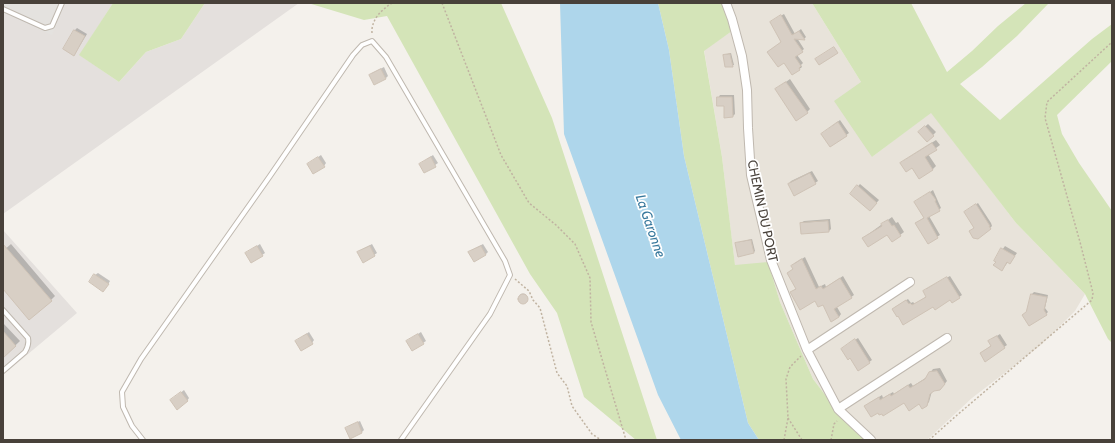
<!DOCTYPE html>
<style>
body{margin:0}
#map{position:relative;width:1115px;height:443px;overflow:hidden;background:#f4f1ec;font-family:Cabin,sans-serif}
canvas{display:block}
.frame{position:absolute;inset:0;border:4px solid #48413a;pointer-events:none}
</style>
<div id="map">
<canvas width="1115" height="443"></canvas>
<div class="frame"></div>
</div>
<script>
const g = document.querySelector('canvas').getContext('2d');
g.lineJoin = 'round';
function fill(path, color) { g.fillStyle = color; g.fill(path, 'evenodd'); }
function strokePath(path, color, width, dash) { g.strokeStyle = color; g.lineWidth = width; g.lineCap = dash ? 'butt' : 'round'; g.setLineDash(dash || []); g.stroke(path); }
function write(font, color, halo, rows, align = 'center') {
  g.font = font + ' Cabin,sans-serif'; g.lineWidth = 3.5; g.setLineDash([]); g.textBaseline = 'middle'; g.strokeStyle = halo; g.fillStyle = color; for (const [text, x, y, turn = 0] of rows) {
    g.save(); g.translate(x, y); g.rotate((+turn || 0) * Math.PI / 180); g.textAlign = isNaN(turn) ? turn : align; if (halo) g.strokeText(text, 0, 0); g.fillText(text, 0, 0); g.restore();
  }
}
const residential = new Path2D(`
 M722,3H812L861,82L872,157L931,112L1016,223L1085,294L1075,311L1041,345L972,398L927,440H867L846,422L813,379L780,302L768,263L735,266L722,157L704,50L732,31Z`);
const industrial = new Path2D(`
 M3,3H113L80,55L119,82L146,52L181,39L205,3H299L3,214Z
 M3,230L77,313L3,375Z`);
const green = new Path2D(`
 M113,3H205L181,39L146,52L119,82L79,55Z
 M308,3H501L552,118L657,440H636L584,397L557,313L530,274L387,16L364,20Z
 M658,3H722L732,31L704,51L722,157L735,265L768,262L780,302L813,379L846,422L867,440H759L748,423L684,156L669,50Z
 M812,3H911L947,72L972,51L998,26L1026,3H1049L1017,36L982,67L960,84L1000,120L1092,39L1112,24V61L1057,115L1062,134L1079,163L1112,211V343L1108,339L1085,294L1016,223L931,113L872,157L834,101L861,82Z`);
const parking = new Path2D(`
 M3,3H66L52,35L3,13Z`);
const water = new Path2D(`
 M560,3H658L669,50L684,156L748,423L759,440H681L658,395L564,134Z`);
const shadow = new Path2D(`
 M784,14L795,34L801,29L806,37L804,39L797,38L804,49L797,55L803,63L801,65L802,67L793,74L784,62L768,52L782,42L771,22Z
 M77,28L87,34L76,52L74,55V31Z
 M731,53L734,65L726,66L724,55Z
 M384,67L388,76L386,78L370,75L372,73Z
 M790,79L810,109L807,112L776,89Z
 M720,95H734L735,114L733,116L718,98Z
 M840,120L849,133L831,146L825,132Z
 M928,124L936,132L927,141L919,132Z
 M936,140L940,145L928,154L936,166L932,170L913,167L901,163L905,160Z
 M321,155L326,163L324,166L308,164Z
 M433,155L438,163L425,172L420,164Z
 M812,171L818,181L815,183L789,184L791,181Z
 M860,184L879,200L870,210L851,194Z
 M933,190L941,208L929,216L940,235L928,242L916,223L925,217L918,200Z
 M978,203L991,223L992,226L990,228H975L968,210Z
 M892,217L896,223L898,222L904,232L900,235L888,233L863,238Z
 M830,219L831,229L829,231L801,223L804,221Z
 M752,239L755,251L754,252L736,243Z
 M11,244L55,296L51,300L3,288V251Z
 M260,244L265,253L262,255L246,253Z
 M372,244L377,253L374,255L358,252L361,250Z
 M483,244L488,252L485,255L469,252L472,250Z
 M1005,246L1017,253L1012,260L1008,262L1002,270L995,260Z
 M805,257L819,287L825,284L826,287L843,276L854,295L837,307L841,314L839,317L824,303L791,292L797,288L788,273L794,269L792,266L795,263Z
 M98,273L110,281L106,288L95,275Z
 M950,276L962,295L952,302L950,299L933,305L895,307L908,299L911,303L913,302L915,304L927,296L926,289Z
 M1034,292L1048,295L1045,308L1048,312L1046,314L1028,311L1032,294Z
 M518.5 298a4.5 4.5 0 1 1 9 0a4.5 4.5 0 1 1-9 0Z
 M3,323L20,341L3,357Z
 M309,332L314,340L312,343L299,339Z
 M421,332L426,341L423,343L410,339Z
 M1000,334L1007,345L985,360L981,353L992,345V339Z
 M858,338L872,360L858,370L845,347Z
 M940,368L947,381L943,386L932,391L929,402L926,405L919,403L904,402L868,404L882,395L883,398L893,392L894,394L911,383L913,386L927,377L933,369Z
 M184,390L189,398L187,401L174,398Z
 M360,421L364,430L362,432L350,437L347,428L349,426Z`);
const building = new Path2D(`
 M781,15L792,35L799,31L805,40L794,39L803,52L795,57L801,66L799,68L800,70L792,75L784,63L778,67L767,52L781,42L770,22Z
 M74,30L85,36L74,56L63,49Z
 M834,47L838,53L819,65L815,59Z
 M730,54L733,67H725L723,55Z
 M381,69L386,79L374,85L369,75Z
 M786,82L808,113L796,121L775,89Z
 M717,97H732L733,117L724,118V106H717Z
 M838,122L847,136L830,147L821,134Z
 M925,126L934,136L927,142L918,132Z
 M932,143L937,150L925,157L933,170L919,179L912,168L906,172L900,163Z
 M318,157L325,167L313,174L307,164Z
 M431,157L436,167L424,173L419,164Z
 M810,173L816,184L794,196L788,184Z
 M857,185L877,203L870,211L850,194Z
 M930,192L936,200L935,201L940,211L927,218L938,238L928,244L915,223L924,218L914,202Z
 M976,204L990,226H989L991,229L978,239L973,238L969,231L974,228L964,212Z
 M888,220L892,226L894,225L901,236L892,242L887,235L868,247L862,238L882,226L881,224Z
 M828,221L829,232L801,234L800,223Z
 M751,240L754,253L738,257L735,243Z
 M3,244L52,301L29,320L3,289Z
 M257,246L263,256L251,263L245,253Z
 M370,246L375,256L363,263L357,252Z
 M481,246L486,255L474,262L468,252Z
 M1001,248L1015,256L1010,264L1007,262L1002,271L993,265L996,262L994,261Z
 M802,259L816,289L821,286L823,289L840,278L852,298L834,309L839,317L831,322L823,305L818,307L815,301L800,310L790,292L796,289L787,273L793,269L791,266Z
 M94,274L109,284L103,292L89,282Z
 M947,277L960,298L952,303L950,300L935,310L933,307L903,325L898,316L897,317L892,309L906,300L909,304L910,303L912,305L926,297L923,291Z
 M518 299a5 5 0 1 1 10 0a5 5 0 1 1-10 0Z
 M1031,294L1047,297L1044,310L1047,315L1029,326L1022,315L1026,312Z
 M3,331L16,346L3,358Z
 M307,334L313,344L301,351L295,341Z
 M418,334L424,344L412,351L406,341Z
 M997,336L1005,348L985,362L980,353L991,346L988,341Z
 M855,339L870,363L858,371L850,358L848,360L841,349Z
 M937,371L945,384L940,390L934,391L930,394L927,406L922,409L919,404L909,411L904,403L883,416L882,414L879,415L878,413L871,417L864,406L879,397L880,400L890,394L891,396L908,385L910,388L925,379L929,372Z
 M181,392L188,401L177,410L170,400Z
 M358,422L362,433L350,439L345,428Z`);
const path = new Path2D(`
 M442,3L501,155L529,203L556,225L575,244L590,278L591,322L626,440
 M372,33C371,20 381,10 392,3
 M515,279L529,291L533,300L540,308L557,373L567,386L572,406L592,434L601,440
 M788,418L802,440
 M132,440V439
 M784,440L788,418L786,379L790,367L801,356
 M831,440L834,424L837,421
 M929,440L956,416L1092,300L1093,293L1080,242L1045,118L1047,102L1112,42`);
const lane = new Path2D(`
 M3,9L45,28L52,26L62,3
 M3,310L28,338C29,343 28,347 25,352L3,371
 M143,440L132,426L123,407L122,392L141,359L270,176L353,55L362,45L372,41L386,57L505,261L510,275L490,314L401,440`);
const street = new Path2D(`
 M726,3L732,19L742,56L747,90L748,128L751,175L771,260L807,350L838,409L871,440
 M807,350L910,282
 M838,409L947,338`);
const streetNames = [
 ["CHEMIN DU PORT",762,211,78]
];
const waterNames = [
 ["La Garonne",650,226,71]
];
fill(residential, '#e8e3da');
fill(industrial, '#e4e0dd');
fill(green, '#d4e4b8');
fill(parking, '#e4e2df');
fill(water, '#aed6eb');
fill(shadow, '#0003');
fill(building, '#d8cfc5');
strokePath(building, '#cfc3b6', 1);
strokePath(lane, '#bfb8af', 6);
strokePath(street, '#bfb8af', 10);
strokePath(path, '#c0b3a1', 1.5, [2, 2]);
strokePath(lane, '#fff', 4);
strokePath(street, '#fff', 8);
write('13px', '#48413a', '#fff', streetNames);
write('italic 14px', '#37789c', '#fff', waterNames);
</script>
